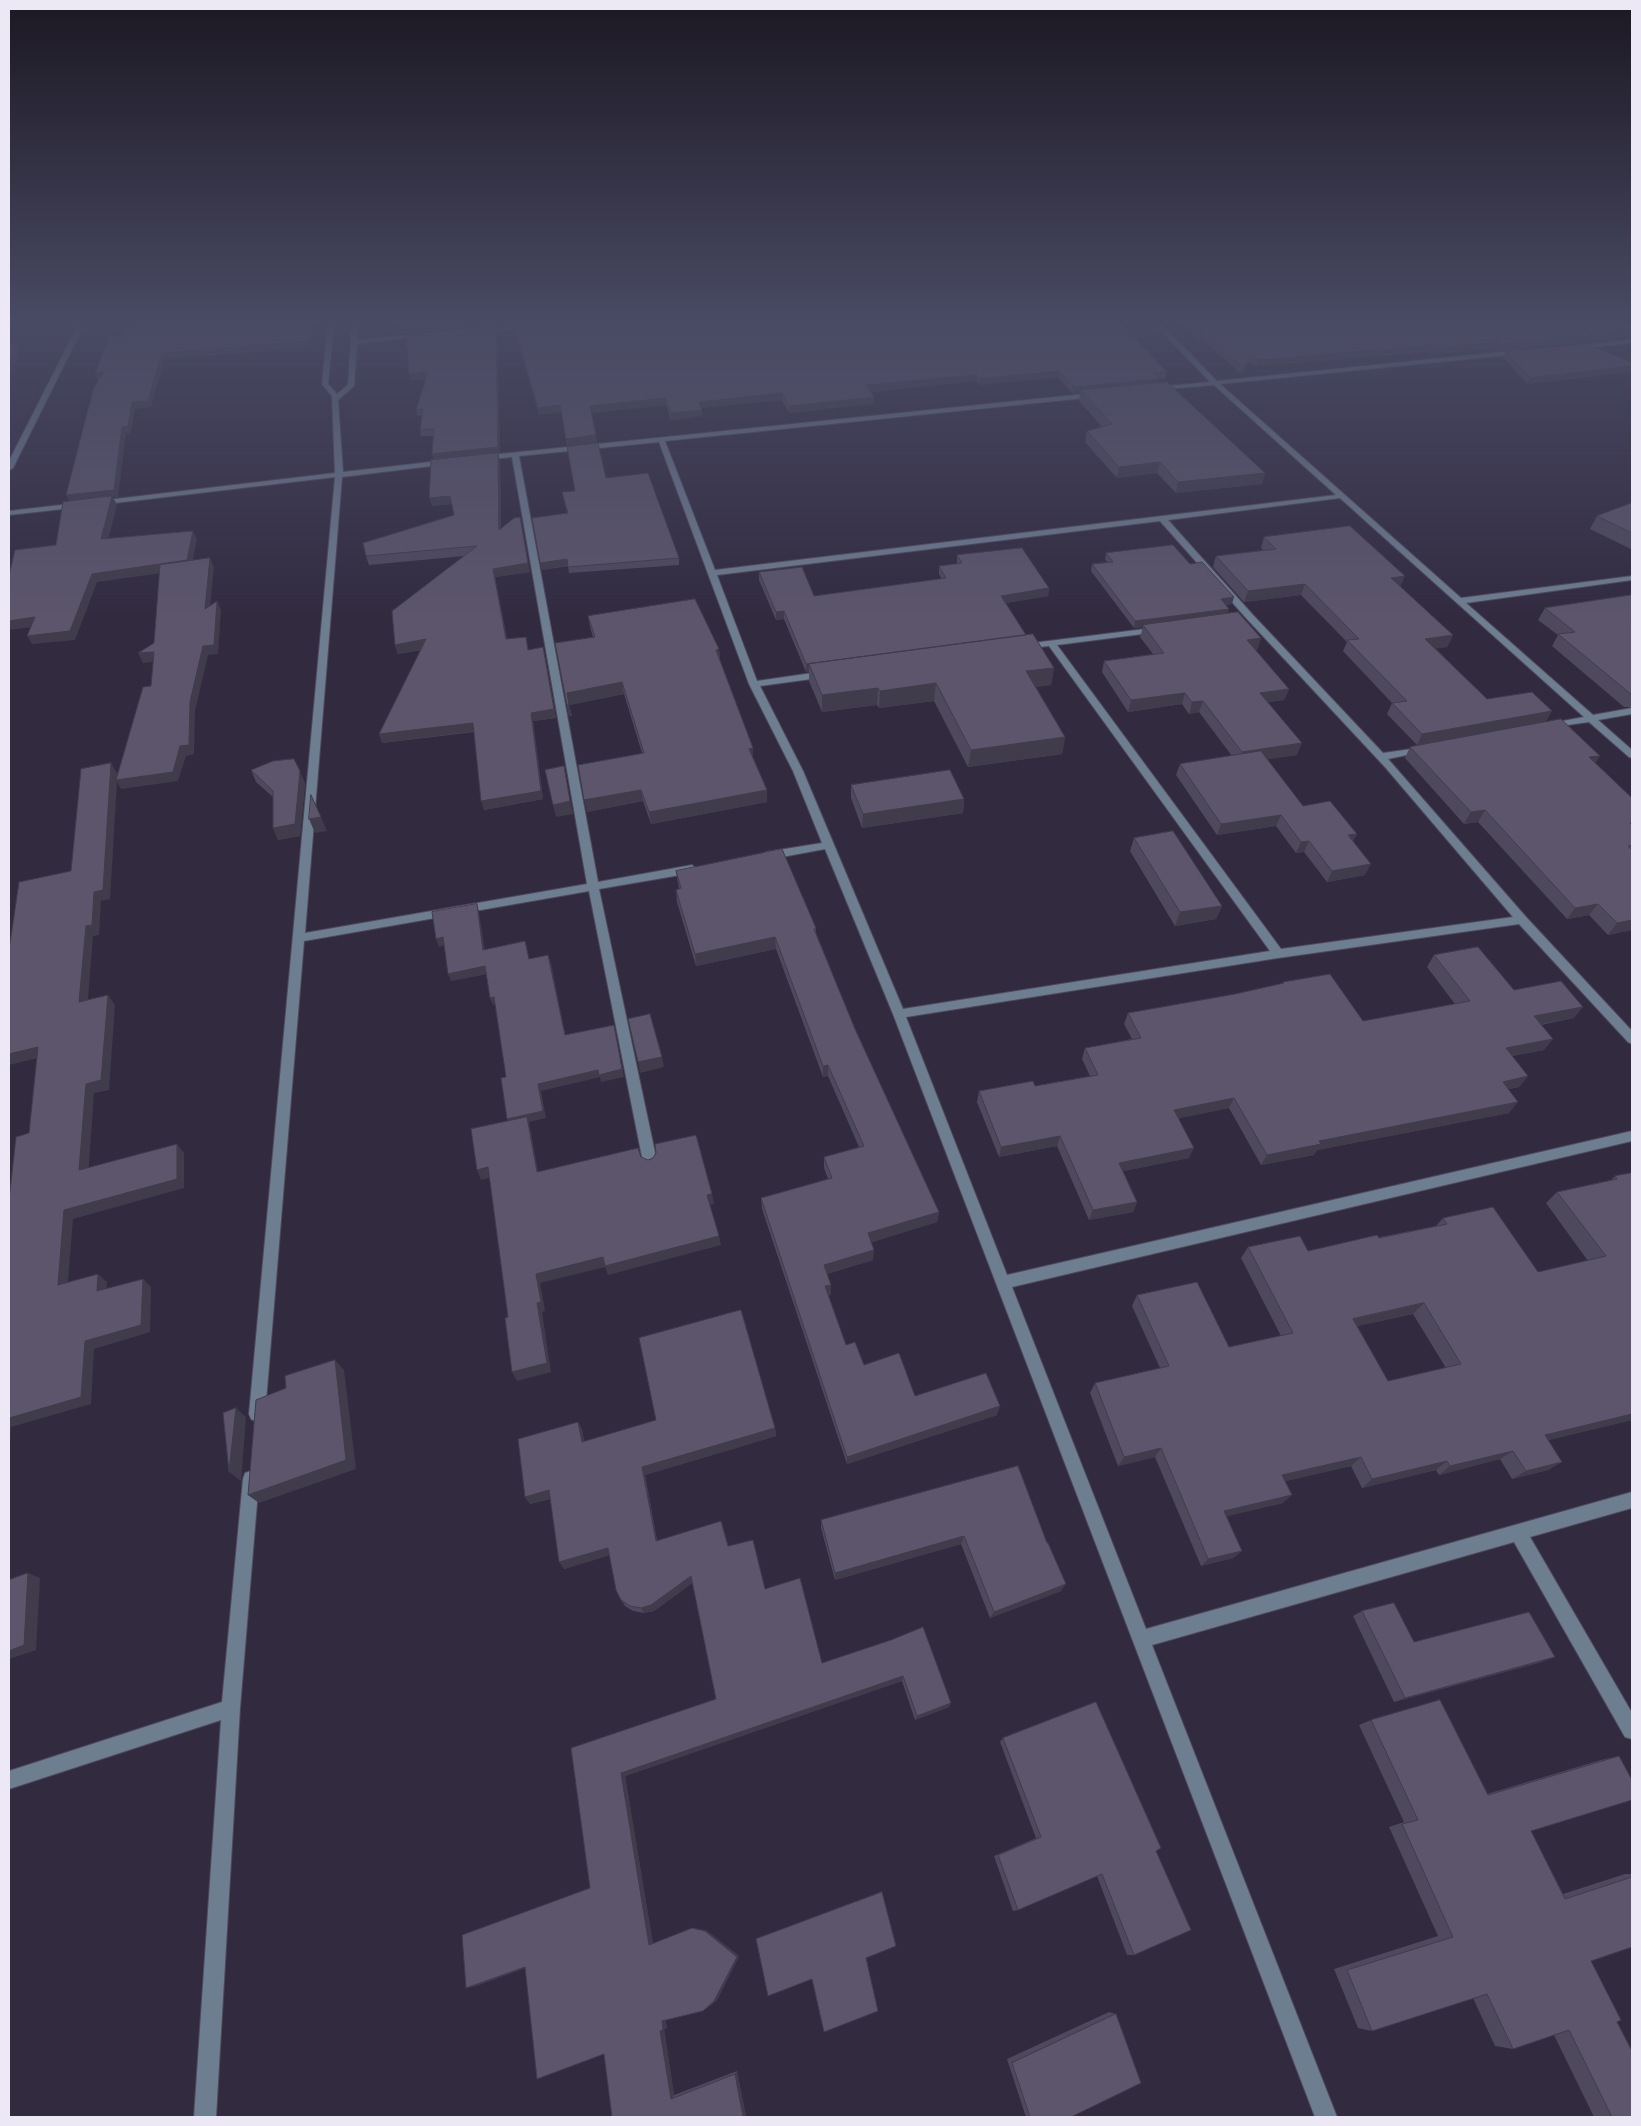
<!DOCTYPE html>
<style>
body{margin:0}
#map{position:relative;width:1641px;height:2126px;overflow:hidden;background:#322b40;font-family:"Archivo Narrow",sans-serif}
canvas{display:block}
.frame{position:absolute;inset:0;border:10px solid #ece8f6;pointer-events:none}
</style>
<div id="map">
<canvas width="1641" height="2126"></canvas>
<div class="frame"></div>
</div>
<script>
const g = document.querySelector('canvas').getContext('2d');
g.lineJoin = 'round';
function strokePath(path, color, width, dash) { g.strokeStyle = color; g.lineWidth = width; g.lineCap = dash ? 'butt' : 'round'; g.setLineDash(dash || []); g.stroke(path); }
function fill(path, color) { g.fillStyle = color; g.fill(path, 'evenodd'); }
const minor = new Path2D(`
 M79,323H85L13,468L9,470V461Z
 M328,323H334L328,384L337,394L348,385L352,323H358L357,340L422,334L425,336L357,344L354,386L338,400L343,472L448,460L452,462L448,464L342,477L305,933L587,884L512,457L483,460H480V456L1095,393L1098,395L1095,397L665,441L715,570L1336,495L1214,385L1155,390V388L1157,387L1210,382L1154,323H1160L1217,381L1520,350L1523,352L1520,354L1220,384L1461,598L1632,576V580L1466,603L1593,715L1632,708V714L1598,720L1632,750V758L1629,757L1589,722L1546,728V724L1584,717L1340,498L1168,520L1253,615L1383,753L1426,747V751L1388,759L1526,917L1632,1031V1044L1628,1042L1519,924L1278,958L906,1017L1007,1275L1632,1131V1141L1012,1287L1146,1629L1632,1492V1508L1530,1537L1632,1713V1739L1625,1737L1514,1542L1152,1645L1337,2117H1315L893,1014L825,849L766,860L761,856L766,852L822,843L793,771L749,684L659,442L519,456L598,882L692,865L697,869L692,873L599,889L657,1162L655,1166L650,1168L645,1166L643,1162L589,891L304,941L265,1414L263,1419L257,1422L251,1419L249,1414L335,477L98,505L94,503L98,501L335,473L332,396L322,384ZM1160,521L1247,619L1385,767L1513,917L1281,949L1057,645L1158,632L1161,631V627L1024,644L1021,645V649L1049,646L1270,951L903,1009L803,771L760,686L826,677L831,674L826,671L757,681L717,575Z
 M539,323H564L481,332L478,330Z
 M1632,339V343L1573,349L1570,347Z
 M78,503H81V507L9,515V511Z
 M251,1471L257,1473L259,1479L240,1708L216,2117H194L221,1720L9,1789V1771L222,1702L243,1479L245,1473Z`);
const wall = new Path2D(`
 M513,323H1120L1167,372L1165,379H1159V382L1265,473L1262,484L1176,493L1157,473L1117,478L1085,442L1087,431L1102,427L1079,401L1080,393L1073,394L1058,377L979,385L976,381L871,392L874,397V404L789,413L782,400L701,408L703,416L671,420L666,405L591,413L597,442L567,446L561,412L539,415Z
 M1180,323H1632V335L1596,341L1497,351L1496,349L1432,354L1429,352L1256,366L1249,363L1242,374Z
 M496,326L497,332L500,453L498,454L500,461L501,528L530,572L495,577L507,639L529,650L545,656L556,718L533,721L543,799L484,810L474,732L382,743L421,650L398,654L395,645L464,556L369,565L366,556L454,515L452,504L432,506L434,460L432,454L433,436H421L420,430L422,415L417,416L416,410L426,379L411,380L409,374Z
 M1506,352L1632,362V372L1527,384L1504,358Z
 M606,478L679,558V565L569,573L568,566L542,570L540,563L567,513L562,492L575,491Z
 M1632,503V549H1631L1590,529L1597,516Z
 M1264,537L1400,587L1453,635L1447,647L1435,648L1487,699L1552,711L1545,722L1595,763L1632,798V930L1608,935L1589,915L1567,919L1478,822L1464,824L1405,758L1410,747L1417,745L1387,714L1392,703L1343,651L1347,642L1301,595L1244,602L1213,567L1216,556L1263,550L1261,548Z
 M1106,553L1190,564L1232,604L1226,605L1228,614L1261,638L1257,650H1255L1289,689L1284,700L1268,702L1297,755L1267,759L1303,806L1357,834L1353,841L1365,875L1327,882L1304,852L1296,853L1276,826L1217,835L1176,775L1180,764L1232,756L1199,712L1189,714L1182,704L1128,712L1102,672L1104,661L1153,654L1140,637L1143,627L1134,628L1091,571L1092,564L1107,562L1105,559Z
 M957,555L1049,588L1048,596L1006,603L1026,635L1054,668L1051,685L1036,687L1065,737L1062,754L968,767L934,701L879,708L877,705L822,712L809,681V672H806L784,619L776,620L759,580V572L814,596L942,579L939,574V566L957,564Z
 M1632,595V707H1624L1552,646L1558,635L1538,620L1545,608Z
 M588,616L719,649L720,660L753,748V757L767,790V802L651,824L643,801L587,812L642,753L624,694L569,705L572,716H569L555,643L593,637L590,627Z
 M251,770L305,783L300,836L278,840L273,828V797L256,782Z
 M851,785L964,799L963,813L862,828L851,798Z
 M1134,838L1222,906L1216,919L1175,926L1130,851Z
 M676,871L816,928V933L855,1029L939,1212L937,1222L871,1242L873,1260L827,1274L831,1285V1295H828L846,1345L864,1365L915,1396L997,1415L847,1464L762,1209L761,1198L828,1179L824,1168V1157L859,1147L828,1076L823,1077L776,949L696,966L677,902L676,890L679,889Z
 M1434,955L1514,990L1574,1018L1541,1025L1544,1050L1512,1056L1528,1076L1519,1087L1509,1089V1113L1317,1150L1314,1155L1261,1165L1229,1108L1179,1118L1189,1158L1123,1171L1137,1202L1133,1212L1089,1220L1057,1146L999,1157L977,1102L979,1091L1035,1086L1090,1076L1082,1059L1085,1048L1132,1039L1124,1024L1128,1013L1235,994L1282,984L1283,982L1363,1021L1455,1004L1427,967Z
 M1632,1173V1420L1548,1440L1562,1462L1548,1470L1512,1479L1500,1459L1439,1475L1436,1470L1362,1488L1351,1466L1285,1481L1283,1503L1226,1516L1242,1551L1233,1558L1201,1566L1155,1457L1118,1466L1090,1393L1095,1383L1160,1368L1132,1306L1137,1295L1229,1347L1281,1336L1241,1258L1248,1247L1308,1251L1436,1226L1443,1218L1538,1272L1588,1261L1546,1203L1557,1192L1611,1180L1615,1176ZM1413,1314L1446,1368L1388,1381L1357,1326Z
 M578,1422L582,1430L584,1441L775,1428L776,1436L645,1475L657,1540L728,1546L765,1589L822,1663L891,1640L949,1707L915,1720L902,1681L625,1776L653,1944L694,1928L707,1931L739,1956L717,2000L706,2009L665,2020L667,2028L664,2029L674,2095L737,2071L746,2117H612L604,2054L525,1968L473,1987L590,1888L571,1748L716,1699L693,1582L654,1611L644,1613L633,1611L625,1606L621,1600L609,1555L564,1569L550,1499L530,1504L525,1497Z
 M821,1520L1047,1543L1061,1591L990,1618L961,1544L835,1580L821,1528Z
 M1362,1611L1414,1642L1542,1662L1394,1702L1353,1616Z
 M1371,1720L1487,1794L1601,1760L1619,1756L1531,1831L1563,1894L1625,1874H1632V1947L1591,1961L1617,2022L1632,2117H1594L1554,2035L1513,2049L1495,2046L1473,1998L1372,2031L1358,2028L1334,1969L1438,1936L1389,1827L1404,1822L1359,1725Z
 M1003,1738L1156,1851L1134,1955H1127L1097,1876L1018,1910L1013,1911L994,1856L1036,1838L1000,1742Z
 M1109,2012L1116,2014L1071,2117H1026L1007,2059Z`);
const shadedWall = new Path2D(`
 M311,323H315L308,348L165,359L151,407L135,409L131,433L126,434L118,497H113L117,505L106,548L70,502L66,495L122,427L132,402L162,353Z
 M447,323H497V325L400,334L398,328Z
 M496,326L497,332L500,453L498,454L500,461L501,538L434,461L432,454Z
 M1632,329V335L1596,341L1497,351L1500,344Z
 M1498,342L1496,349L1432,354L1435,348Z
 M17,344L20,351L9,375V360Z
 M1431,345L1429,352L1256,366L1258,360Z
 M1251,356L1249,363L1242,374L1244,368Z
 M1632,366V372L1527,384L1530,378Z
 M1059,371L1058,377L979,385L980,379Z
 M103,372L106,379L98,380L95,373Z
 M428,372L429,378L411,380L409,374Z
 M977,375L976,381L866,392V385Z
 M1159,379L1158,385L1081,390L1080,393L1073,394L1074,387Z
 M782,393V400L699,408V402Z
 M874,397V404L789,413V406Z
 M665,398L666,405L591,413L590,406Z
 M560,405L561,412L539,415L538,408Z
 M702,410L703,416L671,420V413Z
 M596,435L597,442L567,446L566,439Z
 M1160,462L1157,473L1117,478L1119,467Z
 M1265,473L1262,484L1176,493L1178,482Z
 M450,496L452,504L432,506L429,498Z
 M522,526L530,572L495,577L508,648L493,569Z
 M193,531L197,539L191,569L97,582L75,640L32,644L27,636L92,574Z
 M210,558L214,567L209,618L205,609Z
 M567,559L568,565L542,570L540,563Z
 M1405,576L1400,587L1391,578Z
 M1305,584L1301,595L1244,602L1248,591Z
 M1049,588L1048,596L1000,604L1001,596Z
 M1234,597L1232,604L1219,606L1221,599Z
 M217,601L221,610L218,654L208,655L195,711L194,754L186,756L178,781L121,789L117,782L110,899L101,901L99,935L93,936L87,1012L79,1002L86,926L94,892L111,763L117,773V780L180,746L203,646Z
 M1229,609L1227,615L1143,625V627L1134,628L1135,621Z
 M784,611V619L776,620V612Z
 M35,617L40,626L9,630V621Z
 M1453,635L1447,647L1420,651L1425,639Z
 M1261,638L1257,650L1243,651L1247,640Z
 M426,639L428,648L398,654L395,645Z
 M719,649L720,660L716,650Z
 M154,652L158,661L143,663L138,653Z
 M545,656L556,718L533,721L543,799L484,810L481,801L531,713Z
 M806,664H809V672H806Z
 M1054,668L1051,685L1023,689L1026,671Z
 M622,682L624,694L569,705L572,716H569L567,705V693Z
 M936,683L934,701L879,708L880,691Z
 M878,688L877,705L822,712V695Z
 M1289,689L1284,700L1256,704L1260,693Z
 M1185,693L1182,704L1128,712L1131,700Z
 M1203,701L1199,712L1189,714L1192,702Z
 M1552,711L1545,722L1417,745L1422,734Z
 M473,723L476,731L382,743L379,734Z
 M1065,737L1062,754L968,767L971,750Z
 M1302,743L1297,755L1238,764L1242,752Z
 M753,748V760L749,749Z
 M1600,756L1593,767L1589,757Z
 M564,766L573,814L556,817L553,805Z
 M300,771L305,783L300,836L278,840L273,828Z
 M641,790L643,801L587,812L584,800Z
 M767,790V802L651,824L649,812Z
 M964,799L963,813L862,828L863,814Z
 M1485,810L1478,822L1464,824L1471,812Z
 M1281,815L1276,826L1217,835L1221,824Z
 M321,817L327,831L315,833L309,819Z
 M1357,834L1351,845L1348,835Z
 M1309,841L1304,852L1296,853L1301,842Z
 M1371,864L1365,875L1327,882L1332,871Z
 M477,904L479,912L486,958L483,950Z
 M1598,904L1589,915L1567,919L1575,908Z
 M1222,906L1216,919L1175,926L1180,912Z
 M1632,920V930L1608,935L1617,923Z
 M443,937L446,945L439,947L436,939Z
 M775,937L776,949L696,966L695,954Z
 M548,955L551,963L567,1043L565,1035Z
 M485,966L488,974L451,981L448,974Z
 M108,995L115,1005L109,1090L94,1093L88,1178L79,1170L86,1084Z
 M494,997L497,1004L493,1005L490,998Z
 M1583,1007L1574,1018L1525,1027L1534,1016Z
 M614,1025L624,1077L601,1082L600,1077L541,1091L546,1118L529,1122L530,1127L540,1182L537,1172L510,1126L507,1119L538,1084Z
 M1553,1039L1544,1050L1497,1059L1506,1048Z
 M38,1047L46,1056L9,1065V1054Z
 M662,1057L664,1067L640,1073L638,1062Z
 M828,1065V1076L823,1077V1066Z
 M1528,1076L1519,1087L1494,1092L1503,1082Z
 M1234,1098L1229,1108L1170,1120L1174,1110Z
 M1518,1102L1509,1113L1317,1150L1314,1155L1261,1165L1267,1155L1319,1141Z
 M1060,1136L1057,1146L999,1157L1001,1147Z
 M177,1144L184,1153V1188L73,1219L67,1293L58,1285L64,1210Z
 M1194,1148L1189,1158L1115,1173L1119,1163Z
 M488,1167L493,1177L481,1180L477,1170Z
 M712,1194L714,1204L709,1205L707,1195Z
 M1137,1202L1133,1212L1089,1220L1093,1210Z
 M939,1212L937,1222L867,1244L868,1233Z
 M719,1236L721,1245L608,1275L605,1267L540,1283L545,1311L542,1312L551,1372L517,1381L512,1372L536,1274L603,1257Z
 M874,1250L873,1260L824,1275V1265Z
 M98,1274L107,1282L106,1299L97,1291Z
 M143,1279L151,1287L150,1332L94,1349L91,1404L11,1427L9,1456V1418L85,1341Z
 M831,1285V1295L825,1296V1286Z
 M1424,1303L1413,1314L1344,1329L1353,1319Z
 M335,1360L344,1370L356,1469L259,1503L248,1495Z
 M1000,1406L997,1415L847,1464V1457Z
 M236,1408L246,1417L241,1481L229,1472Z
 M1632,1414V1420L1532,1444L1545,1435Z
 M578,1422L582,1430L586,1450L582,1442Z
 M775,1428L776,1436L645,1475L658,1547L656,1541L642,1467Z
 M1161,1448L1155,1457L1118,1466L1124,1457Z
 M1513,1451L1500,1459L1439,1475L1450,1466Z
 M1361,1457L1351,1466L1274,1484L1282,1475Z
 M1447,1461L1436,1470L1362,1488L1372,1479Z
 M1562,1462L1548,1470L1512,1479L1526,1471Z
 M549,1490L553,1498L530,1504L525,1497Z
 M1292,1495L1283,1503L1216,1519L1224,1511Z
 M964,1536L961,1544L835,1580V1573Z
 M608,1548L611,1555L564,1569L559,1562Z
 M1242,1551L1233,1558L1201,1566L1208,1559Z
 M28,1573L40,1578L36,1650L9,1659V1651Z
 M691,1576L694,1582L654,1611L644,1613L641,1608Z
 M1066,1584L1061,1591L990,1618L994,1612Z
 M1555,1657L1542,1662L1394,1702L1405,1698Z
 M903,1676L902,1681L625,1776L653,1945H649L621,1773Z
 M951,1703L949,1707L915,1720L917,1716Z
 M692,1928H694L707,1931L739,1956L717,2000L703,2011Z
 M531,1966L473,1987L466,1988L525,1967Z
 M665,2019L667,2028L664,2029L674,2095L671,2099L660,2031L662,2021Z
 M737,2071L746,2117H743L735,2074Z`);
const building = new Path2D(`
 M133,323H311L306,341L162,353L148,401L132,402L128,426L122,427L114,490L66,495L93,390L103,372L95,373L109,337L124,336Z
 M398,323H447L398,328Z
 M514,323H1120L1167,372L1154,373L1159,379L1074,387L1059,371L980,379L977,375L866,385L874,397L789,406L782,393L699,402L702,410L671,413L665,398L590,406L596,435L566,439L560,405L538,408Z
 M1189,323H1632V329L1600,334L1500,344L1498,342L1435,348L1431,345L1258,360L1251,356L1244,368Z
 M496,326L498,447L432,454L434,429L420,430L423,409L416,410L428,372L409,374L406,335Z
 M17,344L9,360V345Z
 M1585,344L1632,362V366L1530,378L1506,352Z
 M1167,382L1265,473L1178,482L1160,462L1119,467L1087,431L1112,424L1081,390Z
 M598,443L606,478L648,473L679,558L568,567L567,559L540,563L532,518L568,513L562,492L575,491L567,447Z
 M498,453L499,530L514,518L520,517L528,563L493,569L506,639L526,637L528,650L543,647L554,709L531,713L541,791L481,801L473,723L379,734L426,639L395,645L392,611L477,546L366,556L363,543L454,515L450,496L429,498L431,460Z
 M112,496L101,539L193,531L187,560L92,574L70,631L27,636L35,617L9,621V575L15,550L56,545L63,502Z
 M1632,503V533L1597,516Z
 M1350,526L1405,576L1391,578L1453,635L1425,639L1487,699L1532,692L1552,711L1422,734L1392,703L1407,701L1347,640L1359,639L1305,584L1248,591L1216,556L1276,549L1264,537Z
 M1173,545L1190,564L1202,562L1234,597L1221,599L1229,609L1135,621L1092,564L1113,562L1106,553Z
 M1022,548L1049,588L1001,596L1026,635L806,664L784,611L776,612L759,572L802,567L814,596L946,578L939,566L962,563L957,555Z
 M210,558L205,609L217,601L214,645L203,646L190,702L189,745L180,746L173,772L116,780L143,687L151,686L154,652L138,653L154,643L160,565Z
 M1632,595V695L1558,634L1575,632L1545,608Z
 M695,599L719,649L716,650L753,748L749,749L767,790L649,812L641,790L584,800L578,765L644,753L622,682L567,693L569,704L567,705L555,643L595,637L588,616Z
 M1238,612L1261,638L1247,640L1289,689L1260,693L1302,743L1242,752L1203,701L1192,702L1185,693L1131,700L1104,661L1164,653L1143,625Z
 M1033,634L1054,668L1026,671L1065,737L971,750L936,683L880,691L878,688L822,695L809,664Z
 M1561,719L1600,756L1589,757L1632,798V822L1630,823L1632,825V845L1628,846L1632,850V920L1617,923L1598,904L1575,908L1485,810L1471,812L1410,747Z
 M1261,751L1303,806L1330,801L1357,834L1348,835L1371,864L1332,871L1309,841L1301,842L1281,815L1221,824L1180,764Z
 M294,759L300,771L295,824L273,828V791L251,770L273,761Z
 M111,763L103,890L94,892L92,925L86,926L79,1002L108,995L101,1080L86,1084L79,1170L177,1144V1179L64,1210L58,1285L98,1274L97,1291L143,1279L141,1325L85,1341L81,1397L9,1418V1200L16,1137L29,1133L38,1047L9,1054V950L19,882L71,871L81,769Z
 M564,766L570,801L553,805L545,770Z
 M950,770L964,799L863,814L851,785Z
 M311,795L321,817L309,819Z
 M1173,831L1222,906L1180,912L1134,838Z
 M782,849L816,928L814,929L855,1029L939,1212L868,1233L874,1250L824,1265L831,1285L825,1286L846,1345L855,1342L864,1365L899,1353L915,1396L986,1373L1000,1406L847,1457L761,1198L832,1178L824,1157L864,1146L828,1065L823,1066L775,937L695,954L676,890L681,888L676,871Z
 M477,904L483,950L525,941L529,959L548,955L565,1035L614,1025L622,1069L599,1075L598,1070L538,1084L543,1111L507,1119L501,1078L506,1077L494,997L490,998L485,966L448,974L443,937L436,939L432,912Z
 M1478,947L1514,990L1561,981L1583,1007L1534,1016L1553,1039L1506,1048L1528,1076L1503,1082L1518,1102L1319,1141L1321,1144L1267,1155L1234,1098L1174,1110L1194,1148L1119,1163L1137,1202L1093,1210L1060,1136L1001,1147L979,1091L1033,1081L1035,1086L1098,1075L1085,1048L1141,1038L1128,1013L1235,994L1284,983L1283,982L1330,974L1363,1021L1470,1001L1434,955Z
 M650,1014L662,1057L638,1062L628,1019Z
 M527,1117L537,1172L638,1148L641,1157L648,1160L653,1158L656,1153L655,1144L696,1135L712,1194L707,1195L719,1236L605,1266L603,1257L536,1274L541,1302L537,1303L547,1363L512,1372L505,1318L508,1317L488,1167L477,1170L471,1129Z
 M1632,1173V1414L1545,1435L1562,1462L1526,1471L1513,1451L1450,1466L1447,1461L1372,1479L1361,1457L1282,1475L1292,1495L1224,1511L1242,1551L1208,1559L1161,1448L1124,1457L1095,1383L1169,1366L1137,1295L1197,1282L1229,1347L1293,1333L1248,1247L1300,1236L1308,1251L1377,1235L1379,1238L1447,1224L1443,1218L1493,1207L1538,1272L1606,1256L1557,1192L1617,1179L1615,1176ZM1424,1303L1461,1364L1388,1381L1353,1319Z
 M741,1310L775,1428L642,1467L656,1541L721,1521L728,1546L753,1540L765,1589L800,1578L822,1663L891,1640L923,1627L951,1703L917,1716L903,1676L621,1773L649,1945L692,1928L705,1931L737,1957L714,2001L703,2011L662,2021L663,2030L660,2031L671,2099L735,2074L743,2117H612L604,2054L537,2079L525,1967L466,1988L462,1935L590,1888L571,1748L716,1699L691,1576L651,1605L641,1608L630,1606L621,1600L616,1590L608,1548L559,1562L549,1490L525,1497L518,1439L578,1422L582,1442L656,1420L639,1338Z
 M335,1360L346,1460L248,1495L256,1400L286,1388L285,1376Z
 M236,1408L229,1472L223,1413Z
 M1018,1466L1047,1543H1048L1066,1584L994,1612L964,1536L835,1573L821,1520Z
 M28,1573L24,1645L9,1651V1580Z
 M1394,1603L1414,1642L1529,1612L1555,1657L1405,1698L1362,1611Z
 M1440,1700L1488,1795L1619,1756L1632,1780V1800L1531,1831L1565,1899L1632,1877V1947L1591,1961L1621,2020L1617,2022L1632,2051V2117H1612L1569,2030L1513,2049L1487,1994L1372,2031L1347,1970L1453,1937L1402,1824L1418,1820L1371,1720Z
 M1096,1702L1161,1848L1156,1851L1191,1930L1134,1955L1102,1874L1018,1910L998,1855L1041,1837L1003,1738Z
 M882,1892L896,1946L866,1958L878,2011L824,2032L812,1979L768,1996L756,1939Z
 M1116,2014L1141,2083L1071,2117H1030L1012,2063Z`);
strokePath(minor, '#50495d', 2);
fill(minor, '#6e7e91');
fill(wall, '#4f495d');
fill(shadedWall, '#403c4c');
fill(building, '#5c556c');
strokePath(building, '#403c4c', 1);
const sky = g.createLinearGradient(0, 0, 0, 621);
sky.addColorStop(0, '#1c1823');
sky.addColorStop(0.52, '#494a64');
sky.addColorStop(1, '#494a6400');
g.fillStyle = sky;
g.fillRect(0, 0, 1641, 621);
</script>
